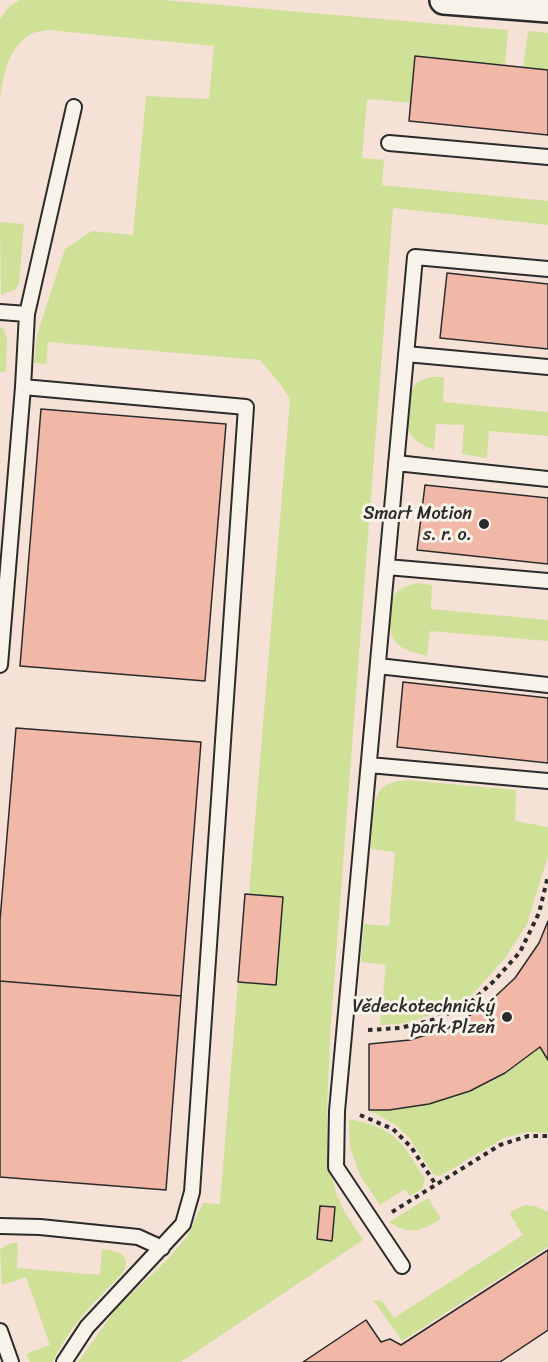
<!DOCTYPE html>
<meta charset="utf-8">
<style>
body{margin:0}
canvas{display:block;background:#f7f3e8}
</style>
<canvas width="548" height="1362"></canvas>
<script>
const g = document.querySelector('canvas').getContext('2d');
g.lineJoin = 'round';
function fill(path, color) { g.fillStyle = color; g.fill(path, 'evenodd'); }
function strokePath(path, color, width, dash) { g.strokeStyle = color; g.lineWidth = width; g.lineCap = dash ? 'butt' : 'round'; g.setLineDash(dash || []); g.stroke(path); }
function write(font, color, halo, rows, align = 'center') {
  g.font = font + ' Sriracha,sans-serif'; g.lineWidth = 6; g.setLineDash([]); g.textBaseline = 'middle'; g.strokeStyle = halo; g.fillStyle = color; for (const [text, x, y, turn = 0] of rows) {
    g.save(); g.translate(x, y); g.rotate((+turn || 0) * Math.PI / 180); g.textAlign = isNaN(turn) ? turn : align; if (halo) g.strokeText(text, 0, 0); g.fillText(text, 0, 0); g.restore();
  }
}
const built = new Path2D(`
 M0,0H548V1362H0Z`);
const green = new Path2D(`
 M20,0H163L508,30L505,65L416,57L411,103L367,99L362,158L384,160L382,185L548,201V225L393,208L330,1035C329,1087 320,1158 341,1205C347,1217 356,1229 363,1240L181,1362H78L118,1306L165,1262L187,1237L203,1203L220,1204L238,982L276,985L283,897L249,894L290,399L280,384L260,360L48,342L46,364L34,363L37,335L65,249L92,231L133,235L146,96L209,99L214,46L48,30C42,31 34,32 29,35C8,49 2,78 0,102V19L10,6Z
 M528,31L548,33V70L523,67Z
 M0,222L24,224L19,283L16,289L1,295Z
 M0,327L3,328L7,338L6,372H0Z
 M431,377H444L443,402L548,412V436L489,431L487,458L462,454L464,425L436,424L434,450C425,446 415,442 410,434C403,423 405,396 414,386C418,381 425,379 431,377Z
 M418,583L432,585L431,609L548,620V641L430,631L427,656C419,653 408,652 400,646C386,635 386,607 396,593C401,587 411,585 418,583Z
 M407,780L516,790L515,821L548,827V856L527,924L505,958L473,994L442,1011L405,1023L380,1025L386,965L361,962L364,924L389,926L395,852L371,849C372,834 371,803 380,791C386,782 398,781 407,780Z
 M540,1047L548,1060V1133L528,1132L504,1138L440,1176L434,1175L410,1139L396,1125L369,1110C416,1109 466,1099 506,1073C518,1065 529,1056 540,1047Z
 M349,1119C396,1129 401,1140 425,1179L422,1189L410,1196L405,1189L380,1205L361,1177L350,1147Z
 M428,1198L441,1219C421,1231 410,1236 389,1222Z
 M525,1205L535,1206L548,1212V1247L402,1341L373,1300L382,1301L394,1318L523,1235L511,1216L510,1212Z
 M11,1243H18L17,1268L100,1275L102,1249C117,1251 133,1253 123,1273C95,1300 69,1327 53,1362H30L26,1354L50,1345L26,1277L2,1285L0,1250L3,1247Z`);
const building = new Path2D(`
 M415,56L548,70V135L409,121Z
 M447,273L548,284V349L440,338Z
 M41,409L226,424L205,681L20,666Z
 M425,485L548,498V564L417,550Z
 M403,682L548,698V763L397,747Z
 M16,728L201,742L181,996L0,981V920Z
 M245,894L283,897L276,985L238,982Z
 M548,921V1060L540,1047L505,1073L470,1091L429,1104L389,1110H369V1044L410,1040L448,1028L484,1007L515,978L539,943Z
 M0,981L181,996L166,1190L0,1177Z
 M320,1206L335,1207L332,1241L317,1239Z
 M548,1250V1330L500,1362H303L366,1320L381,1342L390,1339L401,1345Z`);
const path = new Path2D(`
 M368,1030L400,1028L436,1019L469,1004L495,980L520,952L539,913L548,876
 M360,1115L393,1129L411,1147L436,1185
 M392,1212L500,1145L528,1136H548`);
const service = new Path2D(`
 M389,143L548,157
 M0,312L27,314
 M406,354L548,367
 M23,387L27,314L74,107
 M396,463L548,479
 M387,567L548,581
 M0,665L23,387L246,407L192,1192L183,1224L87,1327L64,1362
 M378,666L548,685
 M369,765L548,781
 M0,1226L40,1227L138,1237L162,1248
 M402,1266L336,1167L337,1111L415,257L548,269
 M0,1331L11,1362`);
const minor = new Path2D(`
 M444,0L548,8`);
const markers = [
 [484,524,6,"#2b2b2b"],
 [507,1017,6,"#2b2b2b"]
];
const poiNames = [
 ["Smart Motion",472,514],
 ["s. r. o.",472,535],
 ["Vědeckotechnický",495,1007],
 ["park Plzeň",495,1028]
];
fill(built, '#f5e1d5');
fill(green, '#cee196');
fill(building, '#f1b8a8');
strokePath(building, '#2b2b2b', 1.5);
strokePath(service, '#2b2b2b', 18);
strokePath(minor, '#2b2b2b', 32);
strokePath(path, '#2b2b2b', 4, [4.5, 4.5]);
strokePath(service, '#f7f3e8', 14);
strokePath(minor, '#f7f3e8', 27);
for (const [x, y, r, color] of markers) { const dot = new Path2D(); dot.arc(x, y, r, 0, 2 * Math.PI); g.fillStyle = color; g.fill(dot); strokePath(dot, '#f7f3e8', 2); }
write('18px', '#2b2b2b', '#f7f3e8', poiNames, 'right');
</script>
